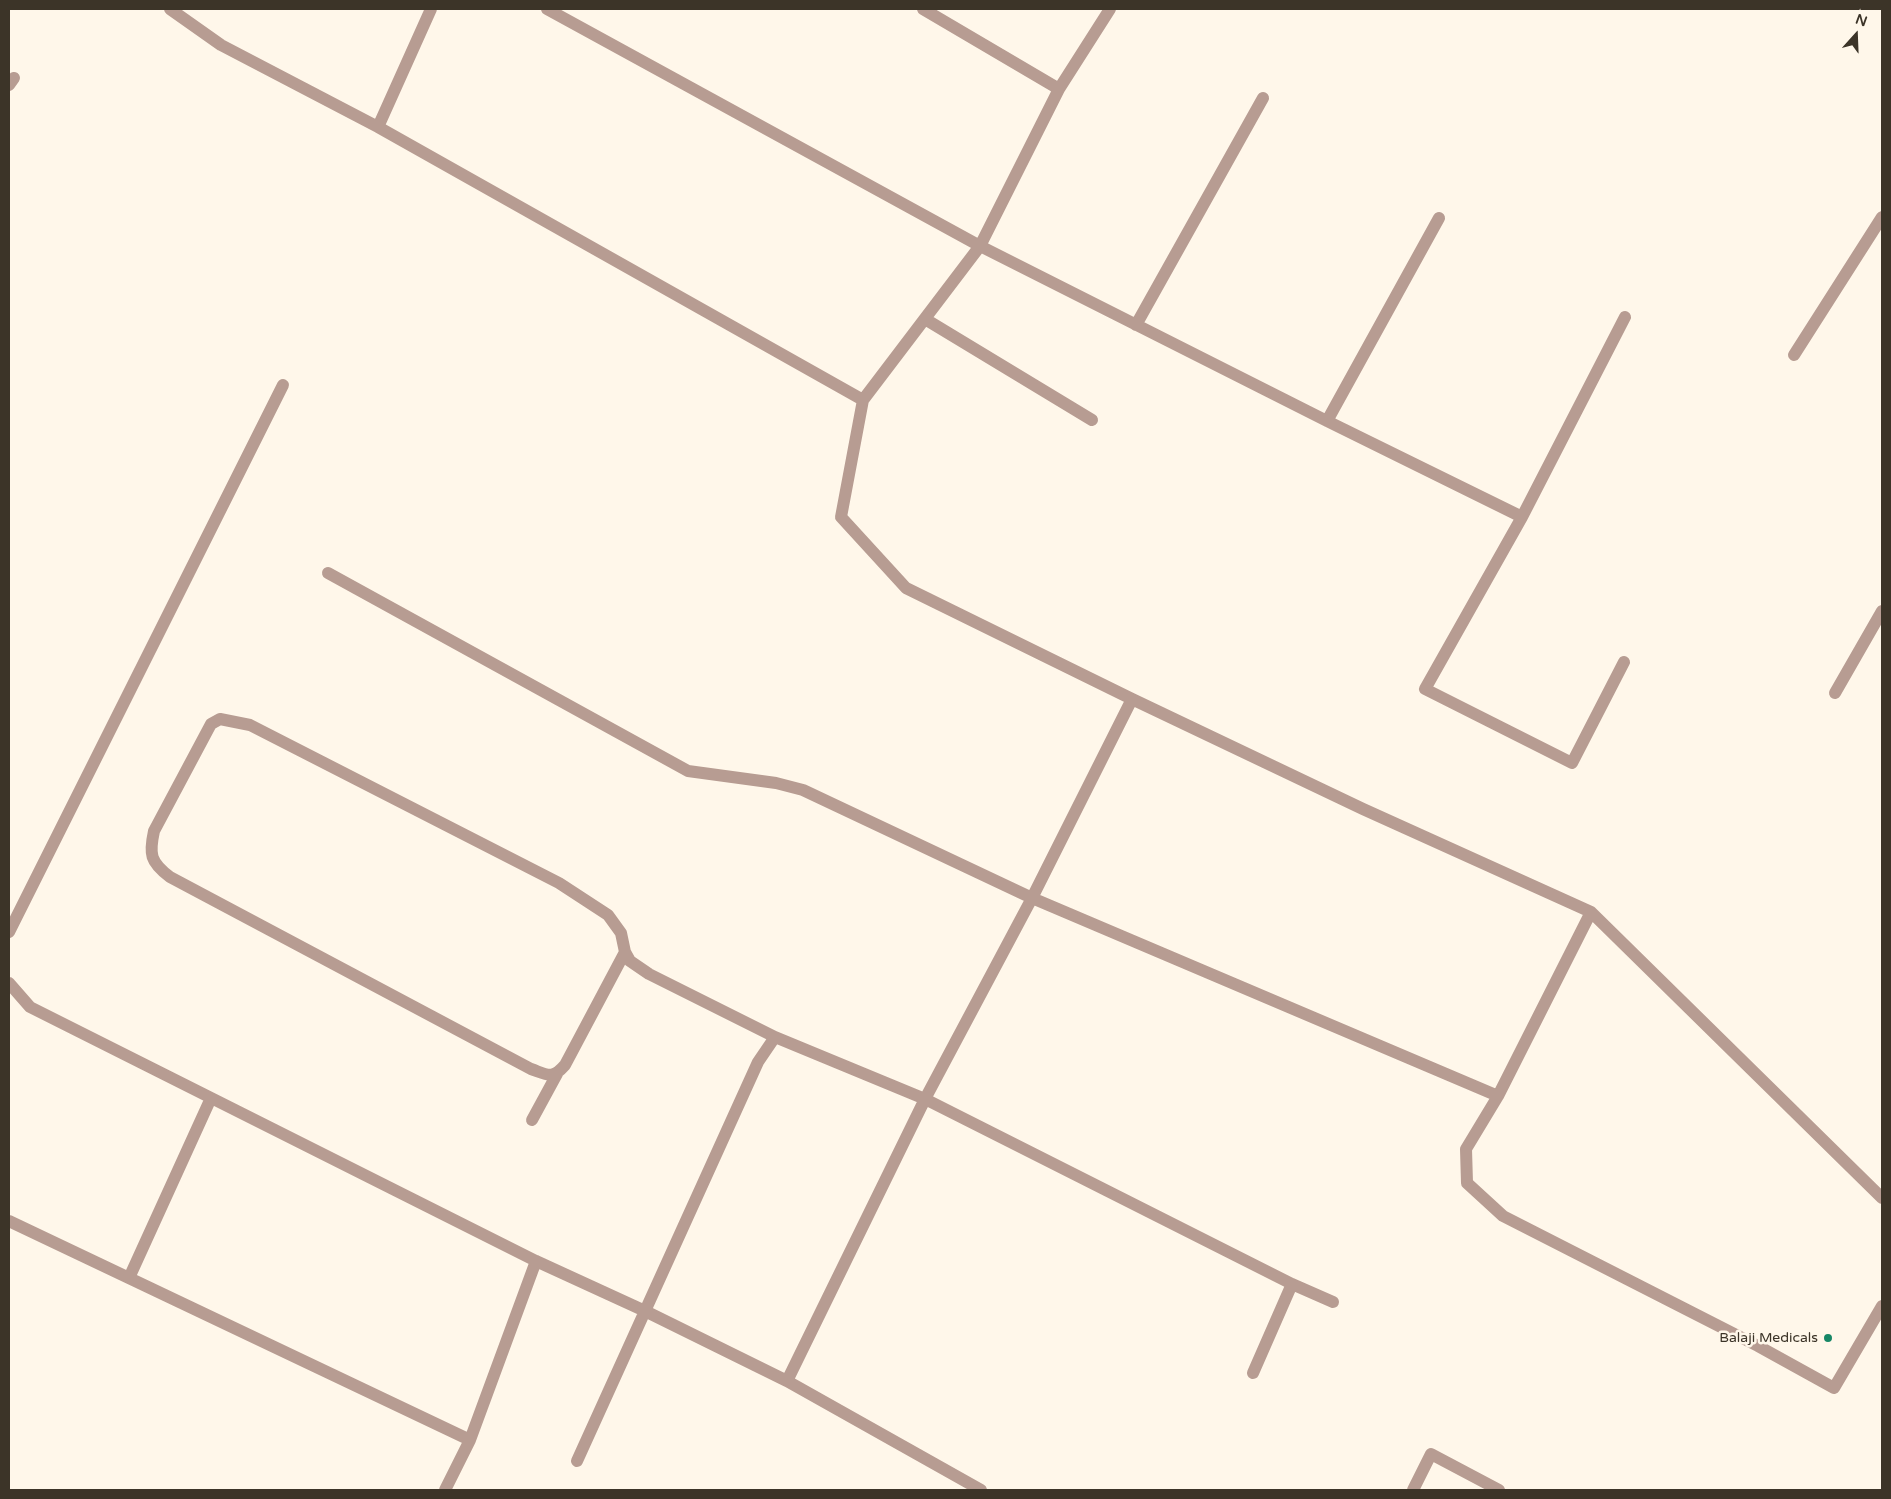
<!DOCTYPE html>
<style>
body{margin:0}
#map{position:relative;width:1891px;height:1499px;overflow:hidden;background:#fff7ea;font-family:"Varela Round",sans-serif}
canvas{display:block}
.frame{position:absolute;inset:0;border:10px solid #3c3428;pointer-events:none}
.north{position:absolute;left:1831px;top:10px;width:50px;height:50px;-webkit-text-stroke:4px #fff7ea;paint-order:stroke;rotate:20deg;font-size:14px;font-weight:700;line-height:20px;text-align:center;color:#3c3428}
.north::after{content:'';display:block;margin:auto;width:18px;height:22px;background:#3c3428;clip-path:polygon(50% 0,100% 100%,50% 72%,0 100%)}
</style>
<div id="map">
<canvas width="1891" height="1499"></canvas>
<div class="frame"></div>
<div class="north">N</div>
</div>
<script>
const g = document.querySelector('canvas').getContext('2d');
g.lineJoin = 'round';
function strokePath(path, color, width, dash) { g.strokeStyle = color; g.lineWidth = width; g.lineCap = dash ? 'butt' : 'round'; g.setLineDash(dash || []); g.stroke(path); }
function write(font, color, halo, rows, align = 'center') {
  g.font = font + ' "Varela Round",sans-serif'; g.lineWidth = 5; g.setLineDash([]); g.textBaseline = 'middle'; g.strokeStyle = halo; g.fillStyle = color; for (const [text, x, y, turn = 0] of rows) {
    g.save(); g.translate(x, y); g.rotate((+turn || 0) * Math.PI / 180); g.textAlign = isNaN(turn) ? turn : align; if (halo) g.strokeText(text, 0, 0); g.fillText(text, 0, 0); g.restore();
  }
}
const street = new Path2D(`
 M170,9L221,45L378,127L863,400
 M547,9L980,246L1327,421L1522,517
 M923,9L1059,89
 M1110,9L1059,89L980,246L863,400L841,517L906,588L1132,699L1363,809L1591,912L1882,1198
 M9,85L14,78
 M378,127L431,9
 M925,319L1092,420
 M1136,325L1263,98
 M1794,355L1882,217
 M1327,421L1439,218
 M328,573L688,771L776,783L803,790L1032,898L1498,1096
 M1624,662L1572,763L1425,689L1522,517L1625,317
 M1835,693L1882,611
 M1591,912L1498,1096L1466,1149L1467,1183L1503,1216L1758,1346L1834,1388L1882,1306
 M9,932L283,385
 M625,952L565,1065C552,1080 548,1075 531,1069L170,877C150,862 149,854 154,831L211,724L220,719L250,725L559,883L608,915L621,933L625,952L630,961L649,974L775,1037
 M9,983L30,1007L536,1261L645,1311L787,1381L981,1490
 M532,1120L557,1074
 M9,1221L470,1440
 M129,1278L211,1098
 M1253,1373L1292,1284
 M787,1381L925,1099L1032,898L1132,699
 M577,1461L758,1062L775,1037L925,1099L1292,1284L1333,1302
 M445,1490L470,1440L536,1261
 M1413,1490L1431,1454L1499,1490`);
const markers = [
 [1828,1338,5,"#178766"]
];
const poiNames = [
 ["Balaji Medicals",1818,1338]
];
strokePath(street, '#b79c92', 12);
for (const [x, y, r, color] of markers) { const dot = new Path2D(); dot.arc(x, y, r, 0, 2 * Math.PI); g.fillStyle = color; g.fill(dot); strokePath(dot, '#fff7ea', 2); }
write('14px', '#3c3428', '#fff7ea', poiNames, 'right');
</script>
